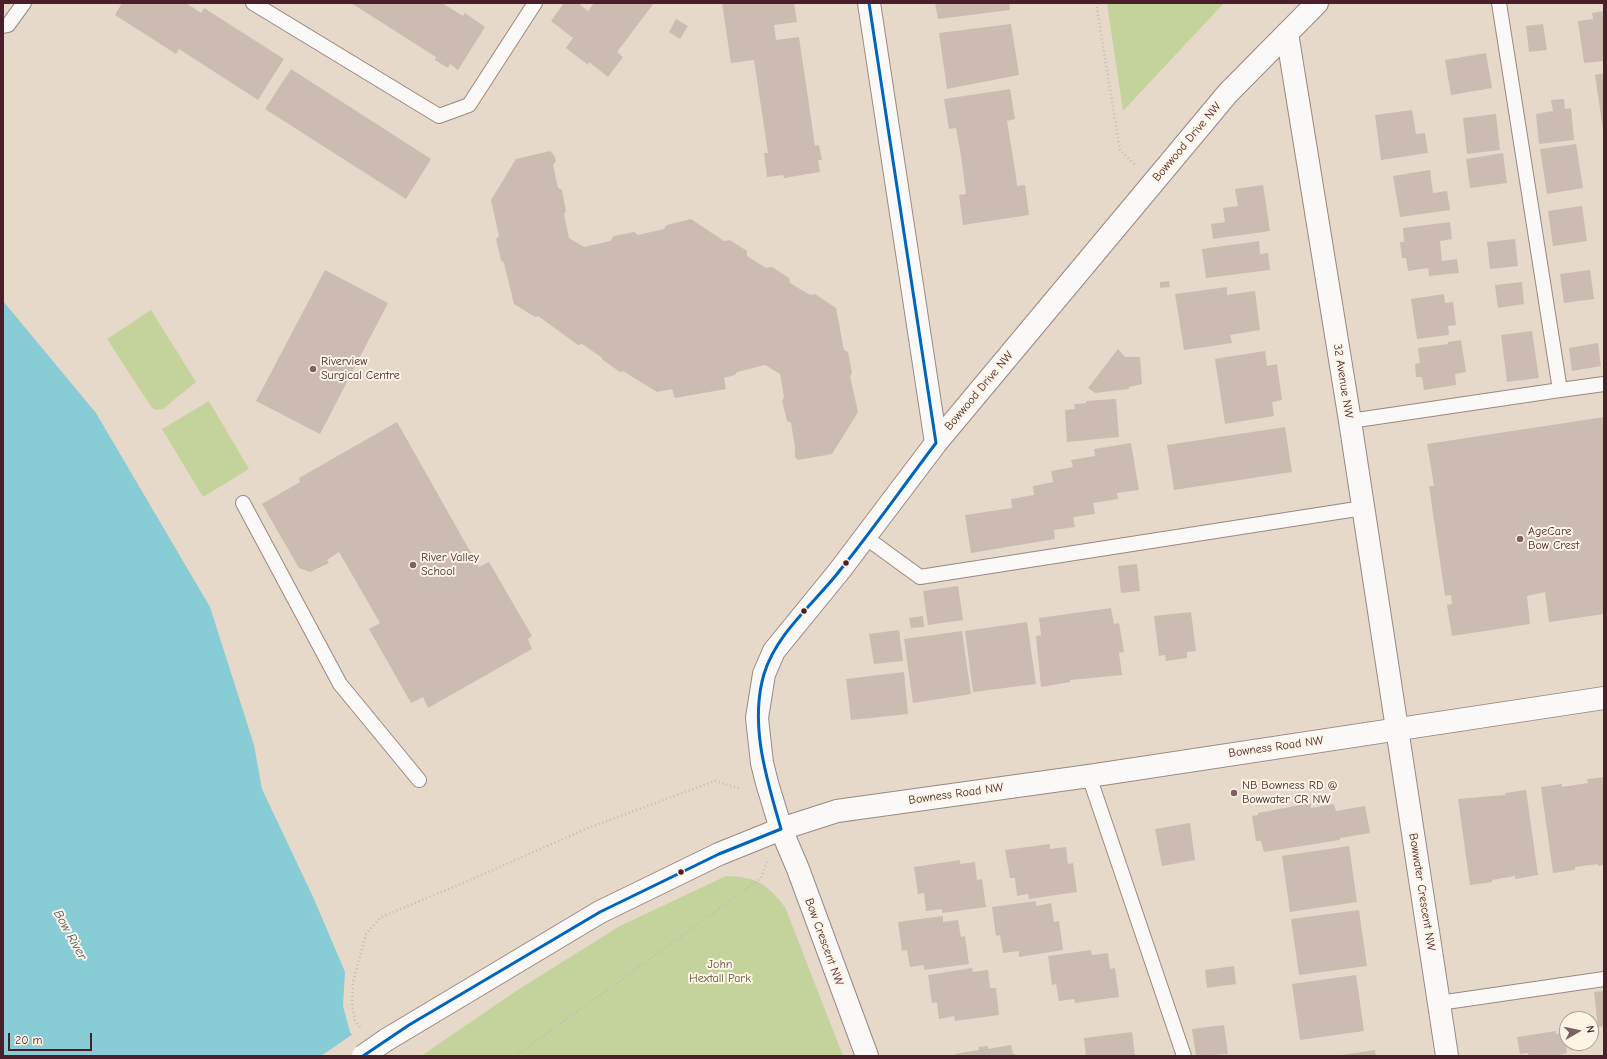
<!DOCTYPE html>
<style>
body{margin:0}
#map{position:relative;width:1607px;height:1059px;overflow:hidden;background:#e7d9c9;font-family:"Comic Neue",sans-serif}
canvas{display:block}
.frame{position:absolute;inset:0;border:4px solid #4a1f2b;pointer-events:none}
.north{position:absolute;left:1559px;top:1011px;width:40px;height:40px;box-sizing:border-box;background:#fcf5e5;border:1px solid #b59f9b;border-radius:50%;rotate:81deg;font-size:11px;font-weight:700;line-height:16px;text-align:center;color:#4a1f2b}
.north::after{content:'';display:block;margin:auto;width:14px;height:18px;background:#816062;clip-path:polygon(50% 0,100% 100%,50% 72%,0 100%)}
.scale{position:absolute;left:8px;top:1033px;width:84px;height:18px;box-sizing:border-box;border:2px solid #4a1f2b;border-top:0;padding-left:5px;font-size:12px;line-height:14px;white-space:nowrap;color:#4a1f2b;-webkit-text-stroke:3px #fcf5e5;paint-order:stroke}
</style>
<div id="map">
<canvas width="1607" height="1059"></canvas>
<div class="frame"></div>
<div class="north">N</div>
<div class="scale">20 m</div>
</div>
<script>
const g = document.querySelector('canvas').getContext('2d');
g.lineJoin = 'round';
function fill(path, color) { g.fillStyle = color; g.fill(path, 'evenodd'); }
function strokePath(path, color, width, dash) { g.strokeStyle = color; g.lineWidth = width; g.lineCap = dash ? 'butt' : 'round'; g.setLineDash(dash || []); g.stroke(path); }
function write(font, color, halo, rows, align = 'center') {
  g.font = font + ' "Comic Neue",sans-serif'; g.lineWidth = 4; g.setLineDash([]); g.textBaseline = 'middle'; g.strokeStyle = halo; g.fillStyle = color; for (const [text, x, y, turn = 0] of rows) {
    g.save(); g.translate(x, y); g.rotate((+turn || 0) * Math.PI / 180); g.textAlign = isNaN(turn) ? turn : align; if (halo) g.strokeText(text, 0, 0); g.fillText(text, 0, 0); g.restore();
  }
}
const green = new Path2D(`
 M1107,3H1224L1123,111Z
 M151,310L196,382L163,409L156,410L152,408L107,339Z
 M209,401L249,469L203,497L162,429Z
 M726,876C757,877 766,883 785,907L843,1056H421L519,989L620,926Z`);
const water = new Path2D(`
 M3,301L96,413L210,607L254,745L262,789L314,899L345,972L343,1006L350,1032L366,1056H3Z`);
const pier = new Path2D(`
 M353,1034L368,1056H321Z`);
const building = new Path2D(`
 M122,3H186L201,13L204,8L284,59L258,100L179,49L176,54L115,15Z
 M351,3H442L463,16L465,13L485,27L458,70L450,64L448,68L435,60L436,57Z
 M564,3H578L588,11L594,3H654L617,52L623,57L608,77L589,62L588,65L566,48L573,38L551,21Z
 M722,3H794L797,22L774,25L776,40L799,37L815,146L819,145L822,160H818L820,172L784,178L783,175L767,177L764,153H768L754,60L731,63Z
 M935,3H1009L1010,10L938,19Z
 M1604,11V61L1584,63L1578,21L1593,19L1592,13Z
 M676,19L688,26L680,39L669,32Z
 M1011,24L1019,75L947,89L939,33Z
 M1543,24L1547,50L1529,52L1526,26Z
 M1486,53L1492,88L1451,95L1445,60Z
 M291,69L431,159L406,199L265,109Z
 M1604,73V130H1603L1595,75Z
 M1010,89L1015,119L1007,121L1016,176L1017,186L1025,185L1029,215L963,225L959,195L966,194L961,156L956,128L949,129L944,99Z
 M1564,99L1565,109L1571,108L1574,140L1539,144L1536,114L1553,111L1551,100Z
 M1412,110L1416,134L1425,133L1428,153L1381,160L1375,115Z
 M1496,114L1500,150L1467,154L1463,118Z
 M1576,144L1583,188L1547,194L1540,149Z
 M550,151L554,155L556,161L553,165L558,188L562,190L566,211L564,214L569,238L584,247L610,241L614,236L634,232L638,235L664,229L667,225L691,219L724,241L730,240L747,251V256L766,268L772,267L789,278L790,283L810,295L815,294L836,308L844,350L848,352L852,373L850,376L858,412L832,454L798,460L795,457V447L791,423L787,421L782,401L784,397L780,374L765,365L737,372L735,375L724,378L726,389L675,398L672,389L657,392L623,371L620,372L603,360L601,357L582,344L578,345L538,316L535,317L514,304L504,263L501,260L496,239L499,236L491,200L516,159Z
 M1503,153L1507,183L1470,188L1466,159Z
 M1430,170L1433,193L1447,191L1450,210L1400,217L1393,176Z
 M1263,185L1270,231L1213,239L1211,224L1225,222L1223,208L1238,206L1235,189Z
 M1582,206L1587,241L1553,246L1548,211Z
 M1450,222L1452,239L1440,241L1442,261L1457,259L1459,273L1429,276L1428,268L1408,271L1406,258H1402L1400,242H1404L1403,228Z
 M1515,239L1518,266L1490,269L1487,242Z
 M1259,241L1260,254L1268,253L1270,270L1206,278L1202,249Z
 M325,270L388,303L320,434L256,401Z
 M1590,270L1594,299L1564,303L1560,274Z
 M1169,281L1170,287L1160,288V282Z
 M1522,282L1524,304L1498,308L1495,285Z
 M1227,287V295L1255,291L1260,330L1230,335L1232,343L1184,350L1175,294Z
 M1444,294L1445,303L1453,302L1456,325L1448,326L1449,335L1417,339L1411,299Z
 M1532,331L1539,378L1507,382L1501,335Z
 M1461,340L1466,372L1455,374L1456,385L1424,390L1422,377H1416L1415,364L1420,363L1418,348L1448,344V342Z
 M1598,343L1601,366L1572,371L1569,348Z
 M1118,349L1125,357H1140L1142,384L1129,387V389L1095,393L1088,388Z
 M1265,351L1267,366L1277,364L1282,400L1272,402L1274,416L1225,424L1215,359Z
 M1116,399L1119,437L1067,442L1065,410L1075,409L1074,404L1086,403V401Z
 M1604,417V614L1549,622L1545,592L1527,596L1530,624L1452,636L1447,605L1452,604L1451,595L1445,596L1429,486H1434L1427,444Z
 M397,422L479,567L489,562L532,636L528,639L532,649L428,708L423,697L411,703L369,629L380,623L339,552L327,560L329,563L310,572L299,568L262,504L300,482L299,478Z
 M1285,427L1292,472L1174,490L1167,445Z
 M1131,443L1139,490L1117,493L1118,499L1093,503L1095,514L1073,517L1075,527L1054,530L1055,539L971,553L965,515L1012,508L1011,499L1034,495L1033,486L1053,482L1051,471L1073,467L1071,460L1095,456L1094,449Z
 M1137,564L1140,591L1121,593L1118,566Z
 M958,586L963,620L928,625L923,591Z
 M1111,608L1114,624L1119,623L1124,652L1119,653L1122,675L1070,680V682L1041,687L1036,636L1041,635L1039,618Z
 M1191,612L1196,651L1187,652V658L1166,661L1165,655L1159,656L1154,616Z
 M923,616L924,627L911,628L909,618Z
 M1027,622L1036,684L973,692L965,631Z
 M899,630L903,661L874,664L869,634Z
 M962,631L971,694L913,703L904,639Z
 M904,672L908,714L851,720L846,679Z
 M1604,777V865L1598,866V864L1575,867V870L1553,873L1541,787L1562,784V787L1588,783L1587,779Z
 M1526,790L1538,875L1515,879V876L1492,880V882L1470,885L1458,799L1505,795V793Z
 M1311,803V808L1334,804L1336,811L1365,806L1370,833L1340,838V840L1264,852L1261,841H1256L1252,816L1258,815V813Z
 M1190,823L1195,860L1162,866L1155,829Z
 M1050,844V849L1066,847L1068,864L1073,863L1077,892L1029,899L1028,894L1017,896L1015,878H1010L1005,850Z
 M1349,846L1357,902L1290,912L1282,856Z
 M960,860V864L975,862L977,880L982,879L986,907L942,913V909L926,911L924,893L918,894L914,867Z
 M1036,901V906L1051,903L1054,922L1059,921L1063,950L1019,957V951L1003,953L1000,935L996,936L992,907Z
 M1359,910L1367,966L1299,975L1291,919Z
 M943,916V922L958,920L961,937L965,936L969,964L924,970V965L910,967L907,950L902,951L898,922Z
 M1091,950L1092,955L1108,953L1110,969L1115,968L1119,997L1075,1003L1074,999L1059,1001L1056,984L1052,985L1048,956Z
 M1234,966L1236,984L1207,988L1205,970Z
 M972,968L973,972L988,970L990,988H996L999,1015L955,1021L954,1016L939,1019L937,1002L932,1003L928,975Z
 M1356,975L1364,1031L1300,1040L1292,984Z
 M1604,991V1026L1598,1027L1594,992Z
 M1224,1025L1228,1054L1196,1056L1192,1029Z
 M1556,1031V1034L1564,1033L1567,1053L1560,1055V1056H1529L1528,1053L1520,1054L1517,1037Z
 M1132,1032L1135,1056H1086L1084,1038Z
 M1011,1045L1013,1054H1015V1056H955V1054L979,1050L978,1047L988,1046V1049Z
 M1375,1050L1376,1056H1342L1341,1055Z`);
const path = new Path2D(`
 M1096,3L1120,150L1135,165
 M360,1027L355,1020L352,1006L353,982L366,934L381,917L461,884L588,828L715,781L741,789
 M515,1056L602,994L761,878L767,862`);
const lane = new Path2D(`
 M253,3L439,116L469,105L535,3
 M1499,3L1560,390L1604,384
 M3,26L8,25L24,3
 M1350,421L1560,390
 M243,503L340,684L419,780
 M865,537L920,577L1363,508
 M1089,776L1184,1056
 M1439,1003L1604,979`);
const street = new Path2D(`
 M869,3L936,443
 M1287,33L1350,421L1447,1056
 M867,1056L798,869L781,829L767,783L762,763L757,718L764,674L774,651L840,570L936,443L1228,93L1317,3`);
const secondary = new Path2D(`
 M386,1040L600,912L719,854L781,829L837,811L1089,776L1604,698`);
const secondaryBridge = new Path2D(`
 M363,1056L386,1040`);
const bus1 = new Path2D(`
 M869,3L936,443
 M781,829C767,780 749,725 764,674C777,632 815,603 841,569C874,528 904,485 936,443
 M363,1056L409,1025L600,912L719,854L781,829`);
const markers = [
 [313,369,4,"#816062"],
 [1520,539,4,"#816062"],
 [846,563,3.5,"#4a1f2b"],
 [413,565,4,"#816062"],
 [804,611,3.5,"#4a1f2b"],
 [1234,793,4,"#816062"],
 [681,872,3.5,"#4a1f2b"]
];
const streetNames = [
 ["Bowwood Drive NW",1187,142,-50],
 ["32 Avenue NW",1343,381,81],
 ["Bowwood Drive NW",979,391,-50],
 ["Bowness Road NW",1276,747,-8],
 ["Bowness Road NW",956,794,-8],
 ["Bowwater Crescent NW",1422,892,81],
 ["Bow Crescent NW",824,942,70]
];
const poiNames = [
 ["Riverview",321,362],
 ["Surgical Centre",321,376],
 ["AgeCare",1528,532],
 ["Bow Crest",1528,546],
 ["River Valley",421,558],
 ["School",421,572],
 ["NB Bowness RD @",1242,786],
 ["Bowwater CR NW",1242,800]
];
const parkNames = [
 ["John",720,965],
 ["Hextall Park",720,979]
];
const waterNames = [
 ["Bow River",70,935,61]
];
fill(green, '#c4d39c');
fill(water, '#88ccd6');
fill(pier, '#e7d9c9');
fill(building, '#ccbbb1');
strokePath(lane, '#988983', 16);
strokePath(street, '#988983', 24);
strokePath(secondary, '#988983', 24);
strokePath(path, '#c2bbba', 2.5, [1, 3]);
strokePath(lane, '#fbf9f7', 14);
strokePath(street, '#fbf9f7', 22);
strokePath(secondary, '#fbf9f7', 22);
strokePath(secondaryBridge, '#988983', 24, []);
strokePath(secondaryBridge, '#fbf9f7', 22);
strokePath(bus1, '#0065bd', 3);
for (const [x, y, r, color] of markers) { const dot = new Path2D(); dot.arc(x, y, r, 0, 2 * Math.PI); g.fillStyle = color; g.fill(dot); strokePath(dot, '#fcf5e5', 1.5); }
write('12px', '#4a1f2b', '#fcf5e5', streetNames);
write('12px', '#4a1f2b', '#fcf5e5', poiNames, 'left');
write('12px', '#665442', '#fcf5e5', parkNames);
write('italic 13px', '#505160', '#fcf5e5', waterNames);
</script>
